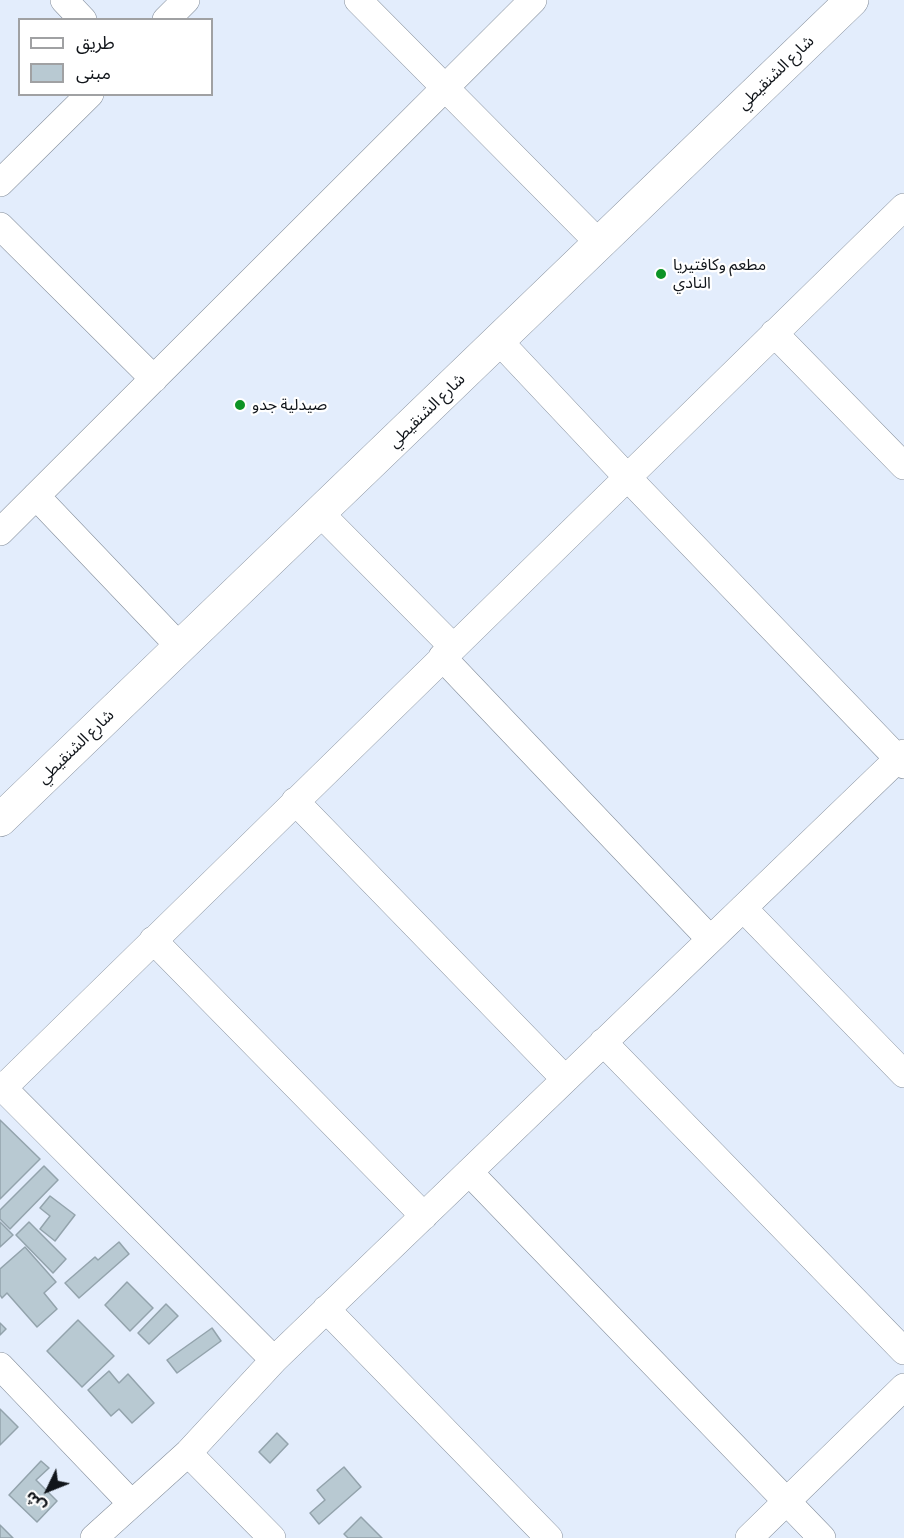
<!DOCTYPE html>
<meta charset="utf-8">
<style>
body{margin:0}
#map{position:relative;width:904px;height:1538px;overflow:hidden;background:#e3edfc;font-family:"PT Sans Narrow","Noto Sans Arabic",sans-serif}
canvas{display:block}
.legend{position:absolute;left:18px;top:18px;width:195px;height:78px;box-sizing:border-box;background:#fff;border:2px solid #a0a1a3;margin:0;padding:8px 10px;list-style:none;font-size:18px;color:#11151a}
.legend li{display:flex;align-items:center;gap:12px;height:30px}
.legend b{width:30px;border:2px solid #a0a1a3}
.north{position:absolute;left:18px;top:1460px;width:60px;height:60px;-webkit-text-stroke:4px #fff;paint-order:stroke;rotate:227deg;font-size:16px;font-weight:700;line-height:24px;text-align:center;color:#11151a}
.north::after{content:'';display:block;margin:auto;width:21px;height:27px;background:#11151a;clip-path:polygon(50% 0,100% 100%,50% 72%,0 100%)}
</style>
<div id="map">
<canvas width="904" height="1538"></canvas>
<ul class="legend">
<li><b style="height:8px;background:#fff"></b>طريق</li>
<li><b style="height:16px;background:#b8c9d2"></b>مبنى</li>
</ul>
<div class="north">ش</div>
</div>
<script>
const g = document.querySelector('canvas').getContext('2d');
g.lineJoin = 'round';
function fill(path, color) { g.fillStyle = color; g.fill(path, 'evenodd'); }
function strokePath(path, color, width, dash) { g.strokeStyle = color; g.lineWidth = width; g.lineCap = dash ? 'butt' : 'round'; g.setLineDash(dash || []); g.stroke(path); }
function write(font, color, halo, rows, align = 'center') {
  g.font = font + ' "PT Sans Narrow","Noto Sans Arabic",sans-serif'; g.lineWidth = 4.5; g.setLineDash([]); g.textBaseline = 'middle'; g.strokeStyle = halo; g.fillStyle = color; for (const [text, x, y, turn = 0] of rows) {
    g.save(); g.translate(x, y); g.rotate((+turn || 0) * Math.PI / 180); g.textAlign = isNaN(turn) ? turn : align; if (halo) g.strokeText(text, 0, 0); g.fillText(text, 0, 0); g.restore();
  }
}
const building = new Path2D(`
 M0,1120L40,1159L0,1199Z
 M44,1166L58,1180L10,1229L0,1219V1210Z
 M50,1196L75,1215L55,1241L40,1229L50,1216L40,1208Z
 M0,1222L13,1235L0,1247Z
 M29,1222L66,1259L53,1273L16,1235Z
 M119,1242L129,1254L79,1298L65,1283L95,1257L98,1260Z
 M25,1247L56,1282L44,1293L57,1309L37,1327L7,1293L2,1298L0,1295V1269Z
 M127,1282L153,1308L130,1331L105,1305Z
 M166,1304L178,1316L149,1344L138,1333Z
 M78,1320L114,1356L82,1387L47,1351Z
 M0,1323L6,1329L0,1335Z
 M212,1328L221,1341L177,1373L167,1360Z
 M109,1371L119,1383L128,1374L154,1403L132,1423L119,1409L111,1416L88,1390Z
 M0,1409L18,1427L0,1445Z
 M277,1433L288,1444L270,1463L259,1452Z
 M41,1461L49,1468L36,1480L57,1501L37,1522L9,1495Z
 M344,1467L361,1487L319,1524L310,1513L325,1500L317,1490Z
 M361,1517L382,1538H348L344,1534Z
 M0,1525L13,1538H0Z`);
const street = new Path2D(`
 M64,0L83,20
 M358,0L599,243
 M166,20L186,0
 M0,183L90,94
 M0,226L154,379
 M774,333L904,466
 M499,341L627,477L904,765
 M36,496L180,647
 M320,513L453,647
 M0,532L533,0
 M442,657L710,939
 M295,801L565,1079
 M743,908L904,1074
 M153,940L424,1216
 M603,1042L904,1351
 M0,1085L274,1360
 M0,1091L904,207
 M469,1172L822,1538
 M326,1309L549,1538
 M0,1366L131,1503
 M188,1453L272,1538
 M94,1538L188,1453L274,1360L904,753
 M749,1538L904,1387`);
const secondary = new Path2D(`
 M0,820L852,0`);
const markers = [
 [661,274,6,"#0c9325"],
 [240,405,6,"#0c9325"]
];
const streetNames = [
 ["شارع الشنقيطي",776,73,-44],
 ["شارع الشنقيطي",427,411,-44],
 ["شارع الشنقيطي",76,747,-44]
];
const poiNames = [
 ["مطعم وكافتيريا",673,265],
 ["النادي",673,283],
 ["صيدلية جدو",252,405]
];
fill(building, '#b8c9d2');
strokePath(building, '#93a3ac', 1.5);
strokePath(street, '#848e9b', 28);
strokePath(secondary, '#848e9b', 34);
strokePath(street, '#fff', 27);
strokePath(secondary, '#fff', 33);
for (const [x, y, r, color] of markers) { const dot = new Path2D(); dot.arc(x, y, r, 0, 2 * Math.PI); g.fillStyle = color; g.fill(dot); strokePath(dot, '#fff', 2); }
write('16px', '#11151a', '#fff', streetNames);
write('16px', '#11151a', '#fff', poiNames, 'left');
</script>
